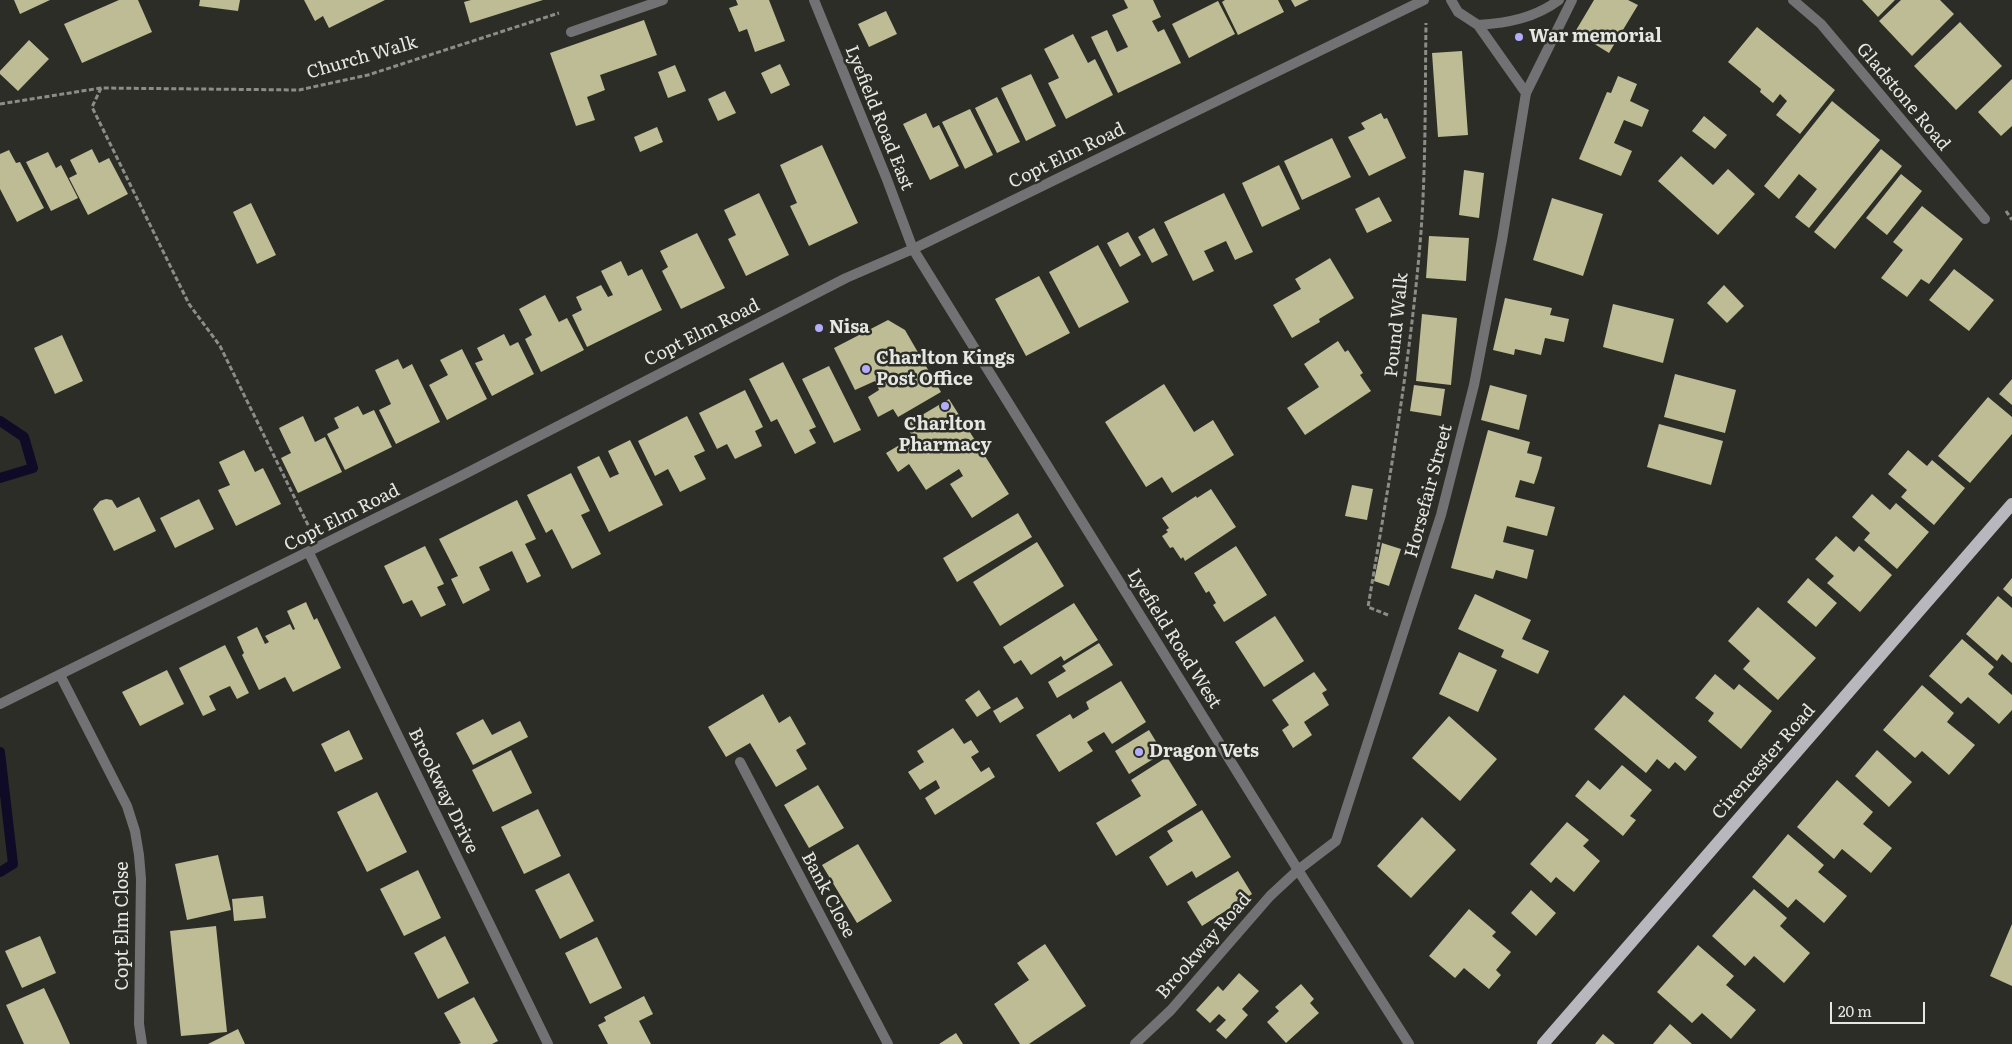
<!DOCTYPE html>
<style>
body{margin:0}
#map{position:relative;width:2012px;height:1044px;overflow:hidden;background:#2d2d27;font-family:Literata,serif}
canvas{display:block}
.scale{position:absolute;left:1830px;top:1002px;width:95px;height:22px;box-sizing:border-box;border:2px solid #e6e6e2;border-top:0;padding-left:6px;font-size:15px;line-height:18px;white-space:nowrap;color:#e6e6e2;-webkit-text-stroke:4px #2d2d27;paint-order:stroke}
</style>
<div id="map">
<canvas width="2012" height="1044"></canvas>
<div class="scale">20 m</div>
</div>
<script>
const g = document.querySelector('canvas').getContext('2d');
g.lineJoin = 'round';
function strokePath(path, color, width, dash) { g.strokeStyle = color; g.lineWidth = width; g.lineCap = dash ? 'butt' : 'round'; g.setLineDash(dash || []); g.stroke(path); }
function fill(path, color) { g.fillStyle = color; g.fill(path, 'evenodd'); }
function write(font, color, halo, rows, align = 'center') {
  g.font = font + ' Literata,serif'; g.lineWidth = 5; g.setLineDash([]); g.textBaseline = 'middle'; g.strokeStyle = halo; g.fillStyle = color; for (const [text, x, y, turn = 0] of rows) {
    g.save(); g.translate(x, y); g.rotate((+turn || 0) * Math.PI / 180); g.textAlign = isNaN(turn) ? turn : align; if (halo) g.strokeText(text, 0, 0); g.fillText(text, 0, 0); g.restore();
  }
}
const stream = new Path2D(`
 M0,421L24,437L33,468L0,478
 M0,752L13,864L0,872`);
const building = new Path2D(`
 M14,0H50L20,14Z
 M119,0H138L152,32L82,63L64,24Z
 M200,0H240L238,11L199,6Z
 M304,0H385L329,28L323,16L315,21Z
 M471,0H543L470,23L464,2Z
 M736,0H769L785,41L755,52L747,29L739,32L729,8L738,5Z
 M1124,0H1153L1161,17L1152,21L1158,32L1164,29L1181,63L1118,93L1091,37L1107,30L1117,52L1128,47L1112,15L1128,8Z
 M1225,0H1278L1284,12L1238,35L1222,2Z
 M1291,0H1309L1295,7Z
 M1594,0H1628L1638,5L1609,53L1575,32Z
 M1862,0H1895L1878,17Z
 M1901,0H1940L1954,14L1912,56L1879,21Z
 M1218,1L1235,34L1189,58L1172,24Z
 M886,11L897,34L869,47L858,24Z
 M644,20L657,55L600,75L605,90L587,97L595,120L576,126L550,53Z
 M1960,22L2002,66L1956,110L1914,66Z
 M1757,27L1835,90L1800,134L1776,115L1787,101L1780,94L1773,103L1760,92L1761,89L1728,62Z
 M1073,34L1088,63L1095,59L1113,95L1066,119L1048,83L1059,78L1044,49Z
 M29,40L49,59L18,91L0,74V71Z
 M1462,51L1468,135L1438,137L1432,53Z
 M780,64L790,85L771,94L761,73Z
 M675,65L686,91L668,98L658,72Z
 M1031,74L1056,126L1026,141L1001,88Z
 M1618,76L1637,84L1630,101L1649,110L1642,127L1624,120L1614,143L1632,151L1621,176L1579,159L1607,92L1611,93Z
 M2012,79V126L2001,136L1978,112Z
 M725,91L736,113L718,121L708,99Z
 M997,97L1020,142L997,153L975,108Z
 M1832,101L1880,140L1809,228L1795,217L1817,189L1799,174L1779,199L1764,186Z
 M970,109L993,155L965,169L942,122Z
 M926,113L933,128L939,125L959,166L930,180L903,124Z
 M1381,113L1384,119L1387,118L1406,158L1369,176L1348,137L1365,129L1361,123Z
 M1704,116L1727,135L1715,149L1692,131Z
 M657,127L663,142L640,152L634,137Z
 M1332,138L1351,177L1302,200L1284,161Z
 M822,145L858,223L809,246L790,206L797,203L780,165Z
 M92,149L99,163L109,158L128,194L88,215L69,178L77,174L70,160Z
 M1881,149L1902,166L1835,249L1814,232Z
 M9,150L16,163L20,162L44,208L17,222L0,189V154Z
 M48,152L56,168L61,165L78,198L51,211L26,162Z
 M1681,156L1713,185L1728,169L1755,194L1718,235L1658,181Z
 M1279,165L1300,209L1262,227L1242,183Z
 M1464,170L1484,173L1479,218L1459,215Z
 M1901,174L1922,191L1887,235L1866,218Z
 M759,193L789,255L746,276L728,239L736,235L724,210Z
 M1224,193L1253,252L1235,260L1226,241L1213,247L1204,251L1214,271L1193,281L1164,222Z
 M1379,197L1392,221L1367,233L1355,209Z
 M1552,198L1603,214L1583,276L1533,260Z
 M251,203L276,255L257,264L233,212Z
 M1922,206L1963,239L1929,284L1921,279L1907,297L1881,278L1903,250L1893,242Z
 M1154,228L1168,255L1152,263L1138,237Z
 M1128,232L1141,255L1120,267L1107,243Z
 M697,233L725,288L681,309L662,271L668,267L660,251Z
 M1429,236L1469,238L1466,281L1426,278Z
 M1098,245L1129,302L1079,328L1049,272Z
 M1330,258L1354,298L1319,319L1320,322L1292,338L1273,305L1301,289L1295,279Z
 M621,261L628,276L642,269L662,310L587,347L572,315L582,310L576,297L601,285L608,297L613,295L601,271Z
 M1954,269L1994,300L1969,331L1929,300Z
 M1039,276L1070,333L1026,356L995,299Z
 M1724,285L1744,306L1727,323L1707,303Z
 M545,295L559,322L567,318L584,350L541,372L525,339L532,335L519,309Z
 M1505,298L1552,308L1550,315L1569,319L1564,342L1545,338L1541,355L1515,349L1514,355L1493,350Z
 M1613,304L1674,319L1663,363L1603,347Z
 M1422,314L1457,318L1451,385L1416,381Z
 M888,320L905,330L941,392L898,417L893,409L878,417L868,397L879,390L875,381L855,390L834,348Z
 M504,334L510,346L518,342L534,374L492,396L475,363L483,360L477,348Z
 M62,335L83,381L55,394L34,348Z
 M1338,341L1345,352L1348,350L1363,373L1360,375L1371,391L1305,435L1287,408L1319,387L1304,364Z
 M462,349L487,399L447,420L429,385L448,375L440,360Z
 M398,359L403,369L412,364L440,422L396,444L379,410L391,404L375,370Z
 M783,362L816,427L809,430L816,443L795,454L777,419L771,422L749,379Z
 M829,366L861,430L834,443L802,379Z
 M1675,374L1736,390L1725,433L1664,417Z
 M2012,379V405L1999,394Z
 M1164,384L1194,432L1213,420L1234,455L1172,493L1162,477L1146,487L1105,422Z
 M1414,385L1445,389L1441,416L1410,411Z
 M1490,385L1527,395L1519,430L1481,420Z
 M745,390L763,427L755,431L762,446L735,459L727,444L717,449L699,413Z
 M1988,397L2012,417V434L1970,483L1938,456Z
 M949,399L1009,494L972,518L950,484L963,476L959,469L926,490L909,464L898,472L886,453L913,437L905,425Z
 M358,406L363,415L374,410L392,447L345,470L327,434L339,428L334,418Z
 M303,416L315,442L325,437L342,472L298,493L281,458L291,453L279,428Z
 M687,416L705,451L694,456L706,479L680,492L668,469L655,476L638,441Z
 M1659,424L1723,441L1711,485L1647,467Z
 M1488,430L1530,442L1527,453L1542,457L1539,469L1534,484L1520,480L1515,497L1555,507L1547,536L1507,526L1503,542L1534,550L1527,579L1496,570L1493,579L1451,568Z
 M630,440L663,505L609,532L577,467L599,456L610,478L614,476L619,474L608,451Z
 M244,450L255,472L263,468L281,504L236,526L218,490L230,485L219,462Z
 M1908,450L1927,466L1932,460L1965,488L1934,525L1901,497L1907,490L1888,474Z
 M571,473L590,511L581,515L601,554L572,569L552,529L546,533L527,495Z
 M1352,485L1373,489L1367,520L1345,516Z
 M1211,489L1236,527L1185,561L1183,557L1181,559L1173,547L1170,548L1162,536L1168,532L1166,530L1169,528L1162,518L1196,496L1197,498Z
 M1872,494L1890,510L1896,503L1929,532L1897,569L1864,540L1870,533L1852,517Z
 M139,497L156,531L114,551L93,509L100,501L106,499L112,500L117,508Z
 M199,499L214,529L175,548L160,518Z
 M517,500L536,539L525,544L541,576L527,583L512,551L479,567L490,590L463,604L451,579L458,576L439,539Z
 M1018,513L1032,537L957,582L943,558Z
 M1836,536L1854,552L1859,546L1892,575L1860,612L1827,583L1834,576L1815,559Z
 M1037,542L1064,586L1000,626L973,582Z
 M1382,543L1401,549L1389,586L1374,581Z
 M425,546L444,584L437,587L446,605L421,617L412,600L403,604L384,566Z
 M1236,546L1267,595L1224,622L1213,605L1216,603L1209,591L1206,593L1194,573Z
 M1808,578L1837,603L1816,627L1787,602Z
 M2012,578V597L2003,589Z
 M1475,594L1531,620L1522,639L1549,651L1538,674L1501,657L1504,650L1458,629Z
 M1998,596L2012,608V663L2002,654L1997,661L1966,634Z
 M306,602L314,620L317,618L341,668L293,692L285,677L259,690L242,655L244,653L237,637L257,627L265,644L269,642L265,636L290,624L293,630L295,629L287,611Z
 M1074,603L1098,640L1064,661L1061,656L1031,675L1021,660L1014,664L1003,647Z
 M1758,607L1816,658L1778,700L1743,669L1750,661L1728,641Z
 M1275,616L1304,661L1264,687L1235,642Z
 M1962,639L1994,667L1988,674L2012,695V710L1999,724L1968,697L1961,704L1929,676Z
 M1099,643L1113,665L1057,698L1048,682L1066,671L1062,666Z
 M225,645L249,693L237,699L230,686L221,690L209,696L216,710L203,716L179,668Z
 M1459,652L1497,670L1478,712L1439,694Z
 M167,670L184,704L140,726L122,692Z
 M1314,672L1327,690L1322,693L1329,705L1304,722L1312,735L1293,748L1282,730L1289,725L1272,700Z
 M1715,674L1734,690L1739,684L1772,711L1741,749L1708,721L1714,713L1695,698Z
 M1121,681L1146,722L1112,744L1104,732L1087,742L1093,751L1059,772L1036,735L1070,714L1073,719L1089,709L1086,702Z
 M1922,685L1954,713L1947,722L1975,745L1949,775L1922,751L1915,758L1883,730Z
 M979,690L991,708L977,717L965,700Z
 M763,694L779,723L790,716L806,744L796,750L807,769L776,787L750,743L726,757L708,727Z
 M1624,695L1697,757L1685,771L1675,762L1669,769L1657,759L1646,773L1594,729Z
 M1017,697L1024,708L1000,723L993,711Z
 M1449,716L1497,759L1460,801L1412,758Z
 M483,719L492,735L520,721L528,737L473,765L456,733Z
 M953,728L964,744L971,740L979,752L971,757L981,772L989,767L995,777L935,815L925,798L940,788L936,780L920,790L908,772L924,762L917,751Z
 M349,730L363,759L335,772L321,744Z
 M1149,730L1163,753L1129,774L1115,751Z
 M511,750L532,793L493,812L472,770Z
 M1877,750L1912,782L1889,807L1855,776Z
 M1167,757L1197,805L1116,856L1096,823L1141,796L1131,780Z
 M1622,765L1652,790L1630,816L1636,820L1623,836L1575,796L1588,780L1600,790Z
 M1837,780L1873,812L1863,824L1892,848L1871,873L1842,849L1834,859L1797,827Z
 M818,785L844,828L809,848L784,805Z
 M377,792L407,852L367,872L337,812Z
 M538,809L561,856L524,874L501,827Z
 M1202,810L1231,857L1196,878L1192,871L1167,886L1149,857L1173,841L1167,831Z
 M1422,817L1456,850L1411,898L1377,866Z
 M1567,822L1589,840L1583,846L1600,861L1574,892L1556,877L1551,883L1530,864Z
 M1788,834L1824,865L1818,872L1847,896L1824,923L1796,899L1788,908L1752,877Z
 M858,844L892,901L857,923L822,865Z
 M218,855L231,910L187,920L175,864Z
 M418,870L441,918L404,936L380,889Z
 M1238,871L1252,894L1202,926L1187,902Z
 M569,873L594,921L560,939L535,890Z
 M1754,889L1787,918L1780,926L1810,953L1784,983L1754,956L1745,966L1712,936Z
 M1531,890L1556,913L1536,936L1511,913Z
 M263,896L266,918L234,921L232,899Z
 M1469,909L1496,932L1492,936L1511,952L1496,970L1501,975L1489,989L1464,968L1455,978L1429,956Z
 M2012,924V986L1990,976Z
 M216,926L227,1032L181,1036L170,931Z
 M40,936L56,973L22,988L5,951Z
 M445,936L469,983L438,999L414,953Z
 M597,937L622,988L590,1004L565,953Z
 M1045,944L1086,1006L1029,1044H1020L994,1004L1029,980L1017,963Z
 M1698,945L1734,976L1726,985L1756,1010L1731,1039L1702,1013L1692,1023L1657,992Z
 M1239,973L1259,991L1242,1009L1248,1015L1226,1039L1216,1030L1226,1020L1219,1014L1210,1023L1196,1010L1218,986L1223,991Z
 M1301,984L1314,999L1310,1003L1319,1013L1286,1043L1267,1022L1279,1011L1275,1007Z
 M44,988L61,1024L70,1044H24L6,1005Z
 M644,996L653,1014L639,1021L651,1044H608L598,1025L606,1021L604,1017Z
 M474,997L498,1041L492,1044H458L461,1043L444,1013Z
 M1670,1024L1692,1044H1653Z
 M238,1029L245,1044H208Z
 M956,1033L963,1044H939Z
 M1603,1034L1615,1044H1595Z`);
const path = new Path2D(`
 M101,88L92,107L189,304L220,346L309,527
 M0,104L101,88L299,90L368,75L559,13
 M2006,211L2012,220
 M1388,615L1368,607C1389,482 1411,358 1421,232C1426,162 1425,93 1426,23`);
const service = new Path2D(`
 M571,32L663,0`);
const minor = new Path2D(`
 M814,0L886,177L913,249
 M1793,0L1821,24L1985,219
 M1526,93L1572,0
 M309,553L548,1044
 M60,675L127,806L135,831L139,855L141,879L139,1024L142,1044
 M740,762L888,1044
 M1135,1044L1171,1010L1270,896L1298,870`);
const tertiary = new Path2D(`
 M1478,25C1508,23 1535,18 1559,0
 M913,249L1298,870L1409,1044
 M0,704L459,477L846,278L913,249L1424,0
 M1298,870L1336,841L1441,515L1474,385L1502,240L1526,93L1478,25L1458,12L1451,0`);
const primary = new Path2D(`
 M1543,1044L2012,504`);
const markers = [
 [1519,37,5,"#b1adfa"],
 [819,328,5,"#b1adfa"],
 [866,369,5,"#b1adfa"],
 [945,406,5,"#b1adfa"],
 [1139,752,5,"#b1adfa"]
];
const poiNames = [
 ["War memorial",1529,37],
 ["Nisa",829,328],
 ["Charlton Kings",876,359],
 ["Post Office",876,380],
 ["Charlton",945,425,"center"],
 ["Pharmacy",945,446,"center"],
 ["Dragon Vets",1149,752]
];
const streetNames = [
 ["Church Walk",362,58,-16],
 ["Gladstone Road",1903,97,50],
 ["Lyefield Road East",879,118,68],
 ["Copt Elm Road",1067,156,-26],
 ["Pound Walk",1397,325,-84],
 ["Copt Elm Road",702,333,-27],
 ["Horsefair Street",1429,491,-75],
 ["Copt Elm Road",342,518,-27],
 ["Lyefield Road West",1174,639,58],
 ["Cirencester Road",1764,762,-49],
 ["Brookway Drive",443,791,64],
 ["Bank Close",828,895,62],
 ["Copt Elm Close",123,926,-90],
 ["Brookway Road",1204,946,-49]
];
strokePath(stream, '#0f0b26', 10);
fill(building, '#bdbc94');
strokePath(path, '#8d8d88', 3, [5, 2.5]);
strokePath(service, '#727275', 10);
strokePath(minor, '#727275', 10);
strokePath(tertiary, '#727275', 10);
strokePath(primary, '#b7b7bd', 12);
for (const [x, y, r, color] of markers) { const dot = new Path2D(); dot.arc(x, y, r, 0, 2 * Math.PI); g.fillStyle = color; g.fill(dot); strokePath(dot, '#2d2d27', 2); }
write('bold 18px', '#e6e6e2', '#2d2d27', poiNames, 'left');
write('18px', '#e6e6e2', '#2d2d27', streetNames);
</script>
